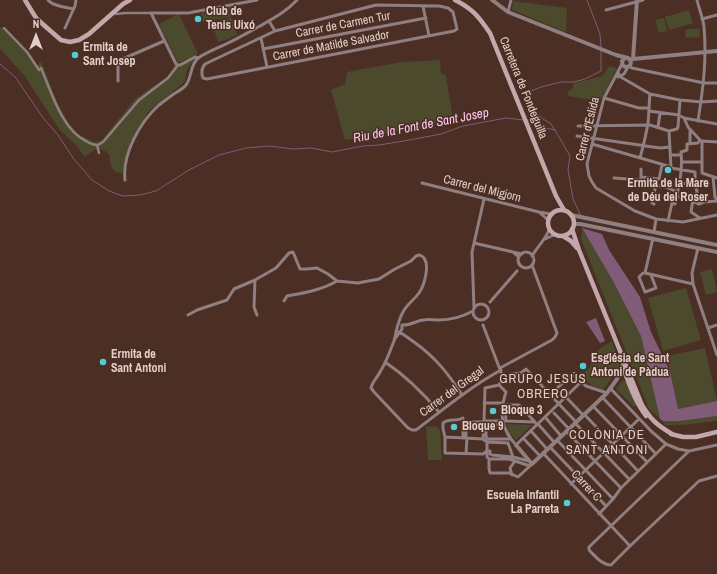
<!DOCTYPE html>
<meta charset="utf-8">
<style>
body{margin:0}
#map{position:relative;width:717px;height:574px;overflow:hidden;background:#4b2e24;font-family:"Archivo Narrow",sans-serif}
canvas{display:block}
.north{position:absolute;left:16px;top:16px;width:40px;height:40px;-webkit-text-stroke:3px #4b2e24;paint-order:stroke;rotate:0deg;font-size:11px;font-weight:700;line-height:16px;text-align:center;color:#e2cfc8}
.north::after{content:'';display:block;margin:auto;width:14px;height:18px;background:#e2cfc8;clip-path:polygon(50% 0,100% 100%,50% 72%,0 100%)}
</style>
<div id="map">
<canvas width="717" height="574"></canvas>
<div class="north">N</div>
</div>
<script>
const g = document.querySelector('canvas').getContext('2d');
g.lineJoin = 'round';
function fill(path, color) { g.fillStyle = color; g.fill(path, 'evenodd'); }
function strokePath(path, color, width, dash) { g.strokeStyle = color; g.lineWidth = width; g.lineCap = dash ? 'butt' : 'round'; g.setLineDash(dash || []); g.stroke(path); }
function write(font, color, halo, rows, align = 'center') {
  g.font = font + ' "Archivo Narrow",sans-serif'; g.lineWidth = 3; g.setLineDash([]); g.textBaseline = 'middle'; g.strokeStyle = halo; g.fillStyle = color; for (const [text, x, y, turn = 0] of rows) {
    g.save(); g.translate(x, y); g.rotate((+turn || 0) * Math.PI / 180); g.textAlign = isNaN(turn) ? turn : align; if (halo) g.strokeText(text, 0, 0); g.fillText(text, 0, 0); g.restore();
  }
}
const green = new Path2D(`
 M513,1L567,8L566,32L512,10Z
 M237,6L239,15L203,22L201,13Z
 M689,10L693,23L669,30L665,17Z
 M179,14L198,54L178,63L159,24Z
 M231,17L237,35L228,39L218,42L212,23Z
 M664,18L667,31L659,33L655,20Z
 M0,27L4,29L29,53L37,66L40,62L42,64L58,104L70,125L80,136L88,139L95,142L102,140L135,99L167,77L175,65L195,58L187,70L185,81L181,85L149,111L137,129L129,146L124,162L123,172L122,173C112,174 109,163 110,155C100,145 94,149 85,157L75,144L59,129L24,75L0,49Z
 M699,28L700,37L686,38L685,30Z
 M440,60L441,73L446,75L453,120L423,128L345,140L331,90L345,84L347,72L402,62Z
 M610,66L617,68L600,101L568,96V92L573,88V83H575L602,76Z
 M582,228L614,283L641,336L660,419L649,409L581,239Z
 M712,269L717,292L706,295L700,272Z
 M686,288L701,340L663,351L648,298Z
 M612,341L619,360V368L603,390L591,385L581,376L591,366C591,353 602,347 612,341Z
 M705,348L717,401L678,409L667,356Z
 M622,381H626L638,405L634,407L616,389Z
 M717,416V421L683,425H664L663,421H680Z
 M507,424L532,425L516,440L509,433Z
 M436,426L440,430L442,460H428L426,427Z`);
const water = new Path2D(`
 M582,228L602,234L609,250L640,297L651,332L670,371L678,409L717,401V416L680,421H663L660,419L641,336L613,281Z
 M596,318L605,341L600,343L586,322Z`);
const stream = new Path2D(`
 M587,0L600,34L601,47
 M0,64L16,78L43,118L58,135L73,158L92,180L109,191L123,196L140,195L156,191L189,170L219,155L246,148L269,146L293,149L311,148L332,152L363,146L379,145L404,141L441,134L463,126L506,118L524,120
 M527,120H529L541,127L555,130L570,156L568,170L573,199L581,216
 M555,130L550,123L543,119L527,106L526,100L531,91L541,87L561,82H574L585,79L601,71V50`);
const pedestrian = new Path2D(`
 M116,14L125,13H151
 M4,28L27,52L39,70L41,68C51,91 62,130 86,141C89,143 94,145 98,145C100,144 101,143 103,142L139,100L168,78L178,65
 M97,145L99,153`);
const minor = new Path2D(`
 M48,0C54,7 66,7 74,9
 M697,0C699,9 703,18 704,27C707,59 703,89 698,121
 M376,5L439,6L448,8L453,12L457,29L454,31L207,79L203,78C201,73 201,69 205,64L275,31Z
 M423,6L429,36
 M606,10L643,0
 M508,12L511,0
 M702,19L717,15
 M269,21L275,31
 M65,28L75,6L76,0
 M261,38L267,67
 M263,49L426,18
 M199,58L195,57L180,65H178L176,64L151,13H188L257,0
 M622,64L604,98L587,164L589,176L592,182L596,188L635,211L656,219L683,222L717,215
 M629,66L632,68L704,83H717
 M618,71L619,76L650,94L680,100L701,102L717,101
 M618,77L624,74L628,67
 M118,81V61L164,41
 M604,98L639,108H648
 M649,111L679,115L684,118L717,124
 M684,118L688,127L700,140
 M578,126L650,125L669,131L677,129L678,127
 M658,127L660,113
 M678,127L680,100
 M690,129V143
 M669,131L671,168
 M577,136L660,148L670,147
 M702,141V173L717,178
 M702,141L717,142
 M592,144L668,166L671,168L695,172V182L697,192L693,199L691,212L700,218
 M671,155H681
 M640,158C643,147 646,135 648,123C649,113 649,104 650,94
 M682,162H701
 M641,177L659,179L662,165
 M713,177L715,197L717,200
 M614,178L641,180V169
 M125,180C122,154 140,122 159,105C163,102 167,99 171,96C176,92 182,90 186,85C192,77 190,65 198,58C205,53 217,48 226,44C237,39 249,32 260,26C274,18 287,11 297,0
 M422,183L539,212L551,214
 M680,184L695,182
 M656,185L666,187L675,191L677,197H688L693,199
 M692,201L699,204L704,202L717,201
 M654,204L652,203L657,179
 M539,212L548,220
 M668,221L672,203L675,204C679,186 683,170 681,152L687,150V144L698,143L700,140
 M654,232L656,219
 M545,239L554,235
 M474,243L513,252
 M698,248L692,273L693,284L717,355
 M518 260a8 8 0 1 1 16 0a8 8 0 1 1-16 0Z
 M532,256C538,246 545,240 549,230
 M519,257L513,252L522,254
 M645,273L693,284
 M645,273H643L639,277L645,292L656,288L651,275
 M645,273L653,238
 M255,280L254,307L257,315
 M284,301L287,296C303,293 322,290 337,281
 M490,302L517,271
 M473 312a8 8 0 1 1 16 0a8 8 0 1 1-16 0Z
 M474,308L472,252L484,199
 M188,315L197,310L227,300L234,289L255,280L276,268L289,253L293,252L300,269H307L317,268L328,274L337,281L358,283L379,279L395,269L411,261L416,256L419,255C422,256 423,256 424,258C430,266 424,286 419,293C414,300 407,304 403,312C397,323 397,330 394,341C390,351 386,363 380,372C377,378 372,382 371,388L374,392L408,428L412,430H416C444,409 470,387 501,370
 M402,325C409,326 416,321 423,320C428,319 434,320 439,320C452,320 462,317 473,311
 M483,325L504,380
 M708,328L717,325
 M396,331C403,333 408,338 414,342C435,357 448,373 462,395
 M395,339L402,329V325
 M385,362C406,376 423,393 439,412
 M500,368L552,340L555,337L557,333L532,265
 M499,385L506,392C499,413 501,429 516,445L581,382
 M610,388L651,431L666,444L678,449L689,451L717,445
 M550,395L572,374L586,386L607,393
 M566,397L583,415
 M602,397L656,454
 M484,403H502
 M593,406L647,462
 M554,413L569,429
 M584,414L638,471
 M545,417L561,436
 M484,421L483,439L487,442V457L489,459V469L490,473H509L518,477L532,464
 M502,421H484L485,388L499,385L500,383L513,374L521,373L526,369L576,422
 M535,422L506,421L505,408L507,405H519L535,422L537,425
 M575,423L629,479
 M538,424L554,442
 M504,425H488L486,427V437L488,439H510
 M531,431L547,449
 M566,431L621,488
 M445,437L443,429V423C449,418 456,422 463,418V438
 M466,438V422H484
 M523,438L540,456
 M483,439L445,437V453L483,454L487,451
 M557,440L613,499
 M487,442L508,443L513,457L492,455L490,454V451H487
 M550,447L606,506
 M543,453L630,546L699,481L717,476
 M466,454L467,438
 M513,457L529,461
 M489,459H509L530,466
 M512,475L510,468L515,461
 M571,484L639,419
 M599,514L613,499L621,488L666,444
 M630,546L611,565C602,565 595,556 589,550V547L689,451`);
const tertiary = new Path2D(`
 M492,0L508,12L616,55L628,58L630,60L633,59L717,51
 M625,58L622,61C622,65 623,67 627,67C630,66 632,64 630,60
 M633,59L637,0
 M571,215L717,245
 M574,224H580L717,252
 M516,445L532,464L607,393L617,379L623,364`);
const secondary = new Path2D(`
 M25,0L36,18L46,27L61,40L70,42L79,40L89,34L123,4L130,0
 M455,0C473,9 479,17 490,33L556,196L564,210
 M548 223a13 13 0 1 1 26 0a13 13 0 1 1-26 0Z
 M572,229L579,250L642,405C651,420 657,425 672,434
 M563,236L571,241L577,248
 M623,367C629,384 635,401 646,416
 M671,434L683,437H696L717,432`);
const markers = [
 [198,19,4,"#52ccd5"],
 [75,55,4,"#52ccd5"],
 [668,170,4,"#52ccd5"],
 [103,362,4,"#52ccd5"],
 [583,366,4,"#52ccd5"],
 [493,411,4,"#52ccd5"],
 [454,427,4,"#52ccd5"],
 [567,503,4,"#52ccd5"]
];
const poiNames = [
 ["Club de",206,12],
 ["Tenis Uixó",206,26],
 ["Ermita de",83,48],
 ["Sant Josep",83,62],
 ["Ermita de la Mare",668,184,"center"],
 ["de Déu del Roser",668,198,"center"],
 ["Ermita de",111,355],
 ["Sant Antoni",111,369],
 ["Església de Sant",591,359],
 ["Antoni de Pàdua",591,373],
 ["Bloque 3",501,411],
 ["Bloque 9",462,427],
 ["Escuela Infantil",559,496,"right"],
 ["La Parreta",559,510,"right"]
];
const streetNames = [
 ["Carrer de Carmen Tur",343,25,-11],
 ["Carrer de Matilde Salvador",331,46,-11],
 ["Carretera de Fondeguilla",523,88,68],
 ["Carrer d'Eslida",588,129,-76],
 ["Carrer del Migjorn",482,189,14],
 ["Carrer del Gregal",452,392,-36],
 ["Carrer C",586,486,47]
];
const waterNames = [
 ["Riu de la Font de Sant Josep",421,126,-11]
];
const neighbourhoodNames = [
 ["GRUPO JESÚS",543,380],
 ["OBRERO",543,395],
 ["COLÒNIA DE",607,436],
 ["SANT ANTONI",607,451]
];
fill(green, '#4c4a2d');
fill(water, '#815c78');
strokePath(stream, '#815c78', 1);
strokePath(pedestrian, '#8f7f81', 2.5);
strokePath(minor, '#8f7f81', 3);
strokePath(tertiary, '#8f7f81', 4);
strokePath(secondary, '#c2a7ab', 4.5);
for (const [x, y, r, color] of markers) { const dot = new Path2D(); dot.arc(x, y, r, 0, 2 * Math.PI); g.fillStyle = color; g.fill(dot); strokePath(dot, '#4b2e24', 1.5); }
write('bold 12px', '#e2cfc8', '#4b2e24', poiNames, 'left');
write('12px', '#e2cfc8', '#4b2e24', streetNames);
write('italic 13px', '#fbc9ee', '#4b2e24', waterNames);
g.letterSpacing = '1px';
write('13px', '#e2cfc8', '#4b2e24', neighbourhoodNames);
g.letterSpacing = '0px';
</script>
